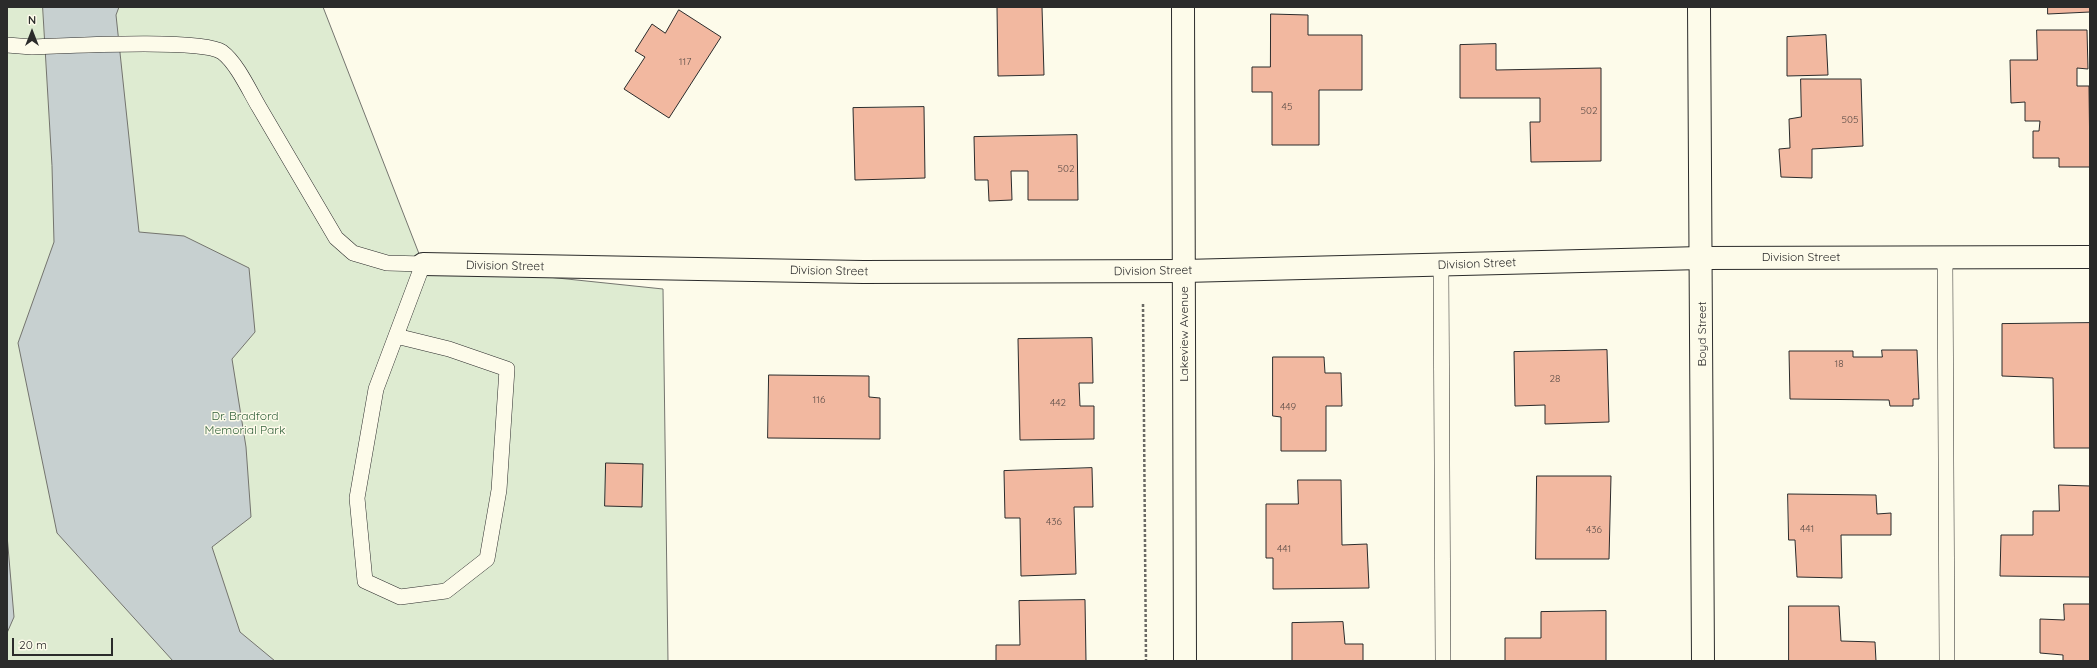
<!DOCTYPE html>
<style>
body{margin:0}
#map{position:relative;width:2097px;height:668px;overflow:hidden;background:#fdfbea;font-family:Quicksand,sans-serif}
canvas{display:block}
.frame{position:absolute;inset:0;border:8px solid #2b2b2b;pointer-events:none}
.north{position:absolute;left:12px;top:12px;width:40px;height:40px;-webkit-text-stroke:3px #fdfbea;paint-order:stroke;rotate:0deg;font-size:11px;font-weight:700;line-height:16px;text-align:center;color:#2b2b2b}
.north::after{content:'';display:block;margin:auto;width:14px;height:18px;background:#2b2b2b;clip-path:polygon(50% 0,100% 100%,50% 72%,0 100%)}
.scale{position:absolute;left:12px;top:638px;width:101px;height:18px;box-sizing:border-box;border:2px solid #2b2b2b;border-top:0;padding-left:5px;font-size:12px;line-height:14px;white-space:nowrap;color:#2b2b2b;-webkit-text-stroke:3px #fdfbea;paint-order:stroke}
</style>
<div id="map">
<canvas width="2097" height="668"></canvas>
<div class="frame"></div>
<div class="north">N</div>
<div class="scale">20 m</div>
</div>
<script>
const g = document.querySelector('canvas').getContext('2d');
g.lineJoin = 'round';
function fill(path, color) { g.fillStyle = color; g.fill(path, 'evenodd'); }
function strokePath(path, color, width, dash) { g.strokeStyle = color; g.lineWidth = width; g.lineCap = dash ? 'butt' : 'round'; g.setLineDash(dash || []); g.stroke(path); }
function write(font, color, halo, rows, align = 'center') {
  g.font = font + ' Quicksand,sans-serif'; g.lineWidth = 3; g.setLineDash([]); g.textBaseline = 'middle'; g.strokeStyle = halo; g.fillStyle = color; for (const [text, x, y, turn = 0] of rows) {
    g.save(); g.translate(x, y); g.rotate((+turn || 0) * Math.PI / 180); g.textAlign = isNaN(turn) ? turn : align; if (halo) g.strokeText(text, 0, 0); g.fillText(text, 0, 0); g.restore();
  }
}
const green = new Path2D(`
 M7,7H323L423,264L663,289L668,661H7Z`);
const water = new Path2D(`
 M43,7H119L116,15L139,232L184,236L249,268L255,332L232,359L246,447L251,517L212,547L240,632L275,661H173L57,533L18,343L54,242L52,166Z
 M7,535L14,617L7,633Z`);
const building = new Path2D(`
 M969,7H1042L1044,75L998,76L997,7Z
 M2048,7H2090V12L2048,14Z
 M679,10L721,37L669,118L624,89L645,57L635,51L652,24L665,33Z
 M1271,14L1308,15V35H1362V90H1319V145H1272V92H1252V67H1270Z
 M2037,30H2087L2088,69L2077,68V86H2089L2090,167H2059V158H2033V131H2039L2040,121H2025V102L2011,103L2010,60H2037Z
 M1826,35L1828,75L1787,76V37Z
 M1496,44V70L1601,68V161L1531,162L1530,122H1540V98H1460V45Z
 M1801,79H1861L1863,146L1812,149V178L1781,177L1779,149L1790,148L1789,119L1801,117Z
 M924,107L925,178L855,180L853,108Z
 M1077,135L1078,200H1028V171H1011L1012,200L989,201L988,180H975L974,137Z
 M2090,323V448H2054L2053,378L2002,376V324Z
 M1092,338L1093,383H1079L1080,406H1094V439L1020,440L1018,339Z
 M1607,350L1609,422L1545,424V405L1515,406L1514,352Z
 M1882,350H1917L1919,399H1913V406H1890L1889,400L1790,399L1789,351H1853V357H1882Z
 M1273,357H1324L1325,373H1341L1342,406H1326V451H1281V417L1273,416Z
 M769,375L869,376V397L880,398V439L768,438Z
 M606,463L643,464L642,507L605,506Z
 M1092,468L1093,507H1074L1076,574L1021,576L1020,518H1005L1004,471Z
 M1537,476H1611L1609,559H1536Z
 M1298,480H1341L1342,545L1367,544L1369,588L1273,589V558H1266V504H1298Z
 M2059,485L2090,486V577L2000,576L2001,535H2033V511H2059Z
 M1788,494L1876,495L1877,514L1891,513V535H1841L1842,578L1797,577L1795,540H1789Z
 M1085,600L1086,661H996V645H1020L1019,601Z
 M2064,604H2090V661H2063V655L2040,653V619L2064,620Z
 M1789,606H1839L1841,641L1875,642L1876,661H1789Z
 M1606,611V661H1505V638H1541V612Z
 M1343,622L1345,644H1363V661H1292V623Z`);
const path = new Path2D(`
 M1143,304L1146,661`);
const lane = new Path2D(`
 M7,45L32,47C64,46 201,38 222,52C237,63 250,92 259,107C285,151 311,195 336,238L353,253L387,263L423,264L376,389L357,498L365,581L400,597L446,591L487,559L499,490L507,369L449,349L396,336
 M1945,257L1947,661
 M1441,265L1443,661`);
const street = new Path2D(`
 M1699,7L1703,661
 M423,264L863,272L1184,271`);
const secondary = new Path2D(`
 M1183,7L1185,661
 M1184,271L1701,258L2090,257`);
const numberNames = [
 ["117",685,62],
 ["45",1287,107],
 ["502",1589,111],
 ["505",1850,120],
 ["502",1066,169],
 ["18",1839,364],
 ["28",1555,379],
 ["116",819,400],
 ["442",1058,403],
 ["449",1288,407],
 ["436",1054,522],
 ["441",1807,529],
 ["436",1594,530],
 ["441",1284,549]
];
const streetNames = [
 ["Division Street",1801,257],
 ["Division Street",1477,264,-2],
 ["Division Street",505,266,1],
 ["Division Street",829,271,1],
 ["Division Street",1153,271,-1],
 ["Lakeview Avenue",1184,334,-90],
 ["Boyd Street",1702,334,-90]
];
const parkNames = [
 ["Dr. Bradford",245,416],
 ["Memorial Park",245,430]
];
fill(green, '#deebd1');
strokePath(green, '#74746e', 1);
fill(water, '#c7d0d0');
strokePath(water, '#74746e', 1);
fill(building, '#f2b8a0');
strokePath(building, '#2b2b2b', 1);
strokePath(lane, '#2b2b2b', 16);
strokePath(street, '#2b2b2b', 24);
strokePath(secondary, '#2b2b2b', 24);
strokePath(path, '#6a6964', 2.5, [3, 2]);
strokePath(lane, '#fdfbea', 15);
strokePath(street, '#fdfbea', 22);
strokePath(secondary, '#fdfbea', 22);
write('10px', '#5d4e48', null, numberNames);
write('12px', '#2b2b2b', '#fdfbea', streetNames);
write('12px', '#34623c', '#fdfbea', parkNames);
</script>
